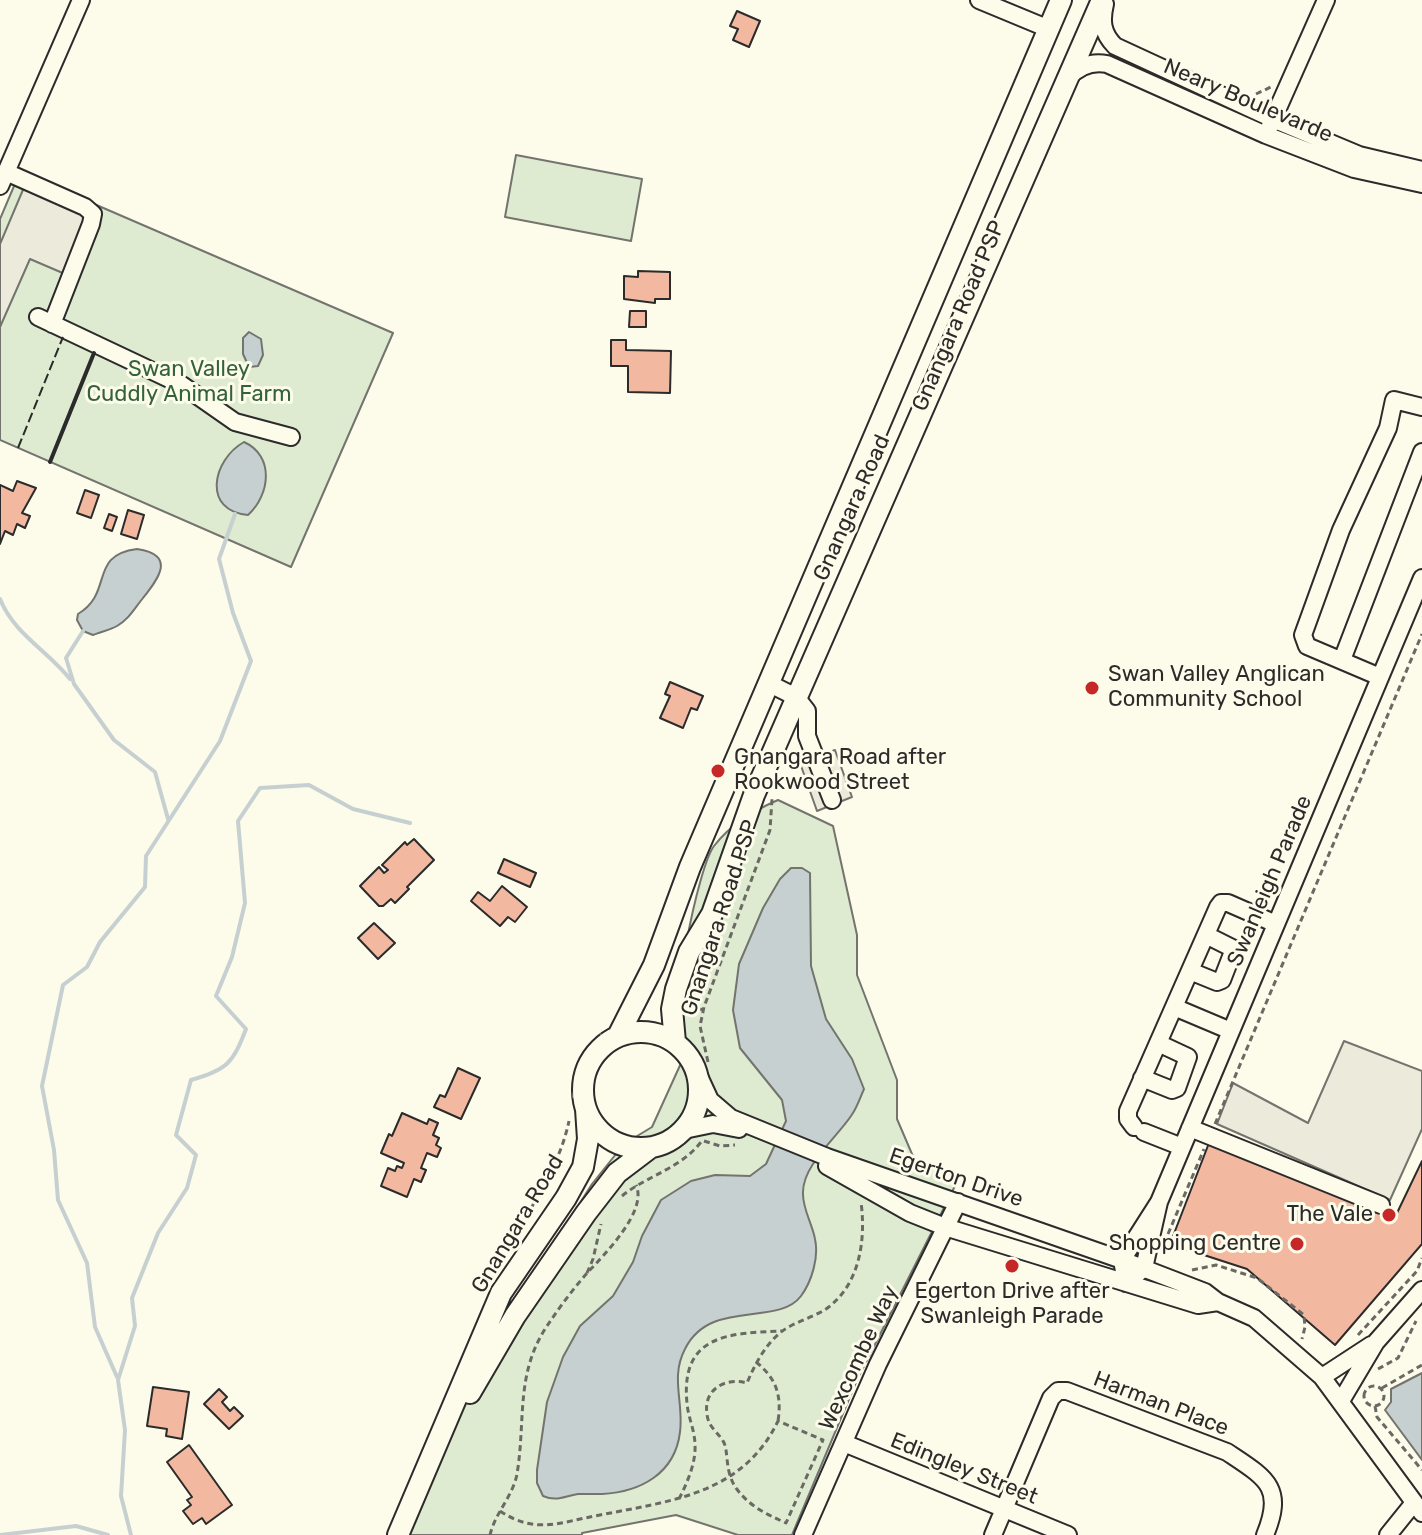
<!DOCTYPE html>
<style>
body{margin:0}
canvas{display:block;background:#fdfbea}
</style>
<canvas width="1422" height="1535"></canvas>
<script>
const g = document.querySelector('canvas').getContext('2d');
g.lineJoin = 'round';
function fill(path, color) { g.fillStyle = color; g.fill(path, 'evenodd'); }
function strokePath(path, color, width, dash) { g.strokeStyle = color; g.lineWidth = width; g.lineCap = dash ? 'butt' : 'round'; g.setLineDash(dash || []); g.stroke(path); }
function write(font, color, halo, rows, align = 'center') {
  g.font = font + ' Rubik,sans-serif'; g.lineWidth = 6; g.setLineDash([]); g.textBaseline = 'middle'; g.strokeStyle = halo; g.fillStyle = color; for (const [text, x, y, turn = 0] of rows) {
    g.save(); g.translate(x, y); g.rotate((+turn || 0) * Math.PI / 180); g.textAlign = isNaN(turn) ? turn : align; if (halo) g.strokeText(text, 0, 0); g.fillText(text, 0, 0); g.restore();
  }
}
const green = new Path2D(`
 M516,155L642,179L631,241L505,217Z
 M20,172L393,333L291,567L0,440V219Z
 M778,800L833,826L857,935V975L897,1080V1119L915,1161L959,1178L857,1380L792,1535H738L676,1515L582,1533V1535H407L458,1414L508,1316L592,1184L624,1144L652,1127L682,1061C680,1056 677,1049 676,1044C670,1014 697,869 714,846C731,824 753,811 778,800Z`);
const parking = new Path2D(`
 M25,185L78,208L86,223L65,274L30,259L0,327V244Z
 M835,750L852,797L817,811L800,763Z
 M1344,1041L1422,1071V1129L1390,1200L1217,1124L1233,1083L1308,1123Z`);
const water = new Path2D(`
 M249,332L261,339L263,355L258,366L249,367L243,354V338Z
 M244,442C275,456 270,495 248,515C202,511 212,460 244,442Z
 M137,549C177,555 158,579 143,598C134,609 129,619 117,626C110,630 100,632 93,635L83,631L77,620L78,614C114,593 88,555 137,549Z
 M791,868H802L810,873L811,966L826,1019L852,1059L864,1089C860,1098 857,1108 851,1116C837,1137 803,1165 803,1192C802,1208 812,1223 815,1239C819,1257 812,1281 801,1296C778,1327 710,1298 685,1349C670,1377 684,1403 680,1432C675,1474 640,1492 602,1494C594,1494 586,1494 578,1494C564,1496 557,1502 543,1496L537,1483V1470L547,1402L563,1357L580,1326L613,1296L633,1262L642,1236L661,1200L691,1181L715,1175L750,1176L766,1164L786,1121L782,1100L740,1048L733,1010L739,964L763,908L780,879Z
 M1422,1373V1460L1385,1410L1391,1402V1389Z`);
const stream = new Path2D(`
 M0,599C14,634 48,651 70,679
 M83,631L66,658L74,684L114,740L155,772L168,819
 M117,1377L95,1327L87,1263L58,1200L54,1150L42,1086L63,985L87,967L100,942L145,887L146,856L220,741L251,661L233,613L219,559L235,514
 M0,1535L76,1526L108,1535
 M131,1535L121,1496L125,1430L118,1380L135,1326L132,1298L158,1233L187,1188L196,1155L176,1135L191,1080C227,1070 233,1063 246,1029L216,996L232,957L245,903L238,821L260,788L309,785L353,809L410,823`);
const building = new Path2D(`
 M737,11L760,21L749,47L733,40L738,29L730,26Z
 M638,271L670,272V299H655V303L624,299V276L638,277Z
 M630,311H646V327H629Z
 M611,340H626V350L671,351L670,393L628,392V366H611Z
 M17,481L36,488L22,513L30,516L25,528L17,524L13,535L5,531L0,544V485L13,491Z
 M85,490L99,495L91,518L77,513Z
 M128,510L144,515L137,539L121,534Z
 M109,514L117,517L112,531L104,528Z
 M670,682L703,696L697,710L691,708L683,728L660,718L670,696L665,694Z
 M414,839L434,860L407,887L409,889L395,903L391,899L383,906H379L360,886L379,867L384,873L388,870L382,865L405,842L407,845Z
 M504,859L536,873L530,887L498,873Z
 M502,886L527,907L515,922L508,917L500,926L471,901L478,892L490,901Z
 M374,923L395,943L378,959L358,938Z
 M458,1068L480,1078L461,1119L434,1107L440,1095L445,1097Z
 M402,1113L427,1124L429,1119L438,1123L433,1135L439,1138L436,1145L441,1148L437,1157L427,1153L421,1168L426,1170L421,1182L414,1179L407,1197L381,1186L388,1168L395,1171L397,1166L402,1168L404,1163L381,1153L389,1134L392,1136Z
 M1209,1143L1397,1213L1422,1161V1244L1335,1345L1247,1269L1170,1244Z
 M153,1387L189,1392L182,1439L166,1436L167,1429L147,1426Z
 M219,1389L227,1397L222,1402L230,1411L234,1407L243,1416L229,1429L204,1404Z
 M189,1445L232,1505L206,1524L202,1518L193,1524L183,1511L191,1505L187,1500L192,1497L167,1462Z`);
const path = new Path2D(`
 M1256,94L1271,87
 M688,1006L704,1010
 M708,1062L700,1026L704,1007L770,830L772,799
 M573,1098L580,1062L602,1034
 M1215,1124L1422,634
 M704,1141L720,1146L735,1145
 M622,1196C648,1175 680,1169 701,1142
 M1168,1234L1204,1149
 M507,1251C529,1208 559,1169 569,1121
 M1192,1270L1216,1265L1257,1278L1304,1315L1305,1327L1302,1339
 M587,1273L593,1259L601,1224
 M1358,1335L1417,1271L1422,1258
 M756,1362C776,1378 782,1395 778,1421
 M1378,1369L1398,1358L1416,1321
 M1364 1396a10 10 0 1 1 20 0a10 10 0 1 1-20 0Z
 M1382,1388L1422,1365
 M1375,1406L1377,1417L1422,1470
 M679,1499C687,1483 696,1463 695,1445C695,1431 688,1417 687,1403C680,1334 730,1333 782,1331
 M500,1511C536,1535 560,1522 600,1515C671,1501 743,1494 778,1421L823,1440L786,1523C766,1514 749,1506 736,1488C724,1471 729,1449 723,1441C717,1431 708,1427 707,1414C703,1389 726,1377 747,1383C755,1364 765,1345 781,1332C794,1322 812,1318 826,1309C860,1285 866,1240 861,1202
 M490,1535C495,1513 513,1496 517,1474C526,1420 515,1374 547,1326C559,1308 573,1289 588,1272C604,1255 648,1211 636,1185`);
const minor = new Path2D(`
 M979,0L1049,29
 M1105,4C1101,21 1102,33 1115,46L1273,119L1359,155L1422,170
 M1068,78C1078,67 1091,61 1107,64L1266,135L1354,169L1422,184
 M1270,126L1326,0
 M6,172L85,207L93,214L91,224L52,324
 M0,186L81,0
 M38,317L182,385L235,422L291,437
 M1342,660L1422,452
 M1380,677L1307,646L1303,635L1341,530L1388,428L1394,400L1422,407
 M768,683L796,697L807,711V736L832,800
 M1190,971L1217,982L1222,980L1234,949L1206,935
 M1174,1007L1231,1031
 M698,1074L710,1100L731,1118L827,1157L1122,1260L1205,1292L1218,1302L1254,1318L1322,1377L1422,1513
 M1142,1078L1172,1090L1177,1088L1188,1057L1158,1043
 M1134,1127L1128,1119V1111L1218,907L1221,903H1228L1276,924
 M1190,1128L1381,1205
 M684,1130L713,1124L739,1129
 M1144,1132L1182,1147
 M827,1166L910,1213L945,1227L1198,1305L1218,1302
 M1159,1202L1122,1260L1126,1283L1144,1268L1159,1202L1422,578
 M1322,1377L1371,1345
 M1341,1401L1376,1342L1422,1290
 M844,1443L1068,1535
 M803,1535L878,1364L958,1202
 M993,1535L1051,1398L1058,1391H1067L1227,1452C1266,1478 1285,1487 1265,1535
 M1388,1535L1413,1504`);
const major = new Path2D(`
 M583 1090a58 58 0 1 1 116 0a58 58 0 1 1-116 0Z
 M618,1036L654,965L690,867L1061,0
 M675,1042L672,1009L676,989L689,952L712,914L754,795L1102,0
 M470,1393L515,1316L586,1213L617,1173L650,1148
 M398,1535L501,1293L566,1198L583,1167L588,1139L586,1109`);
const fence = new Path2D(`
 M18,448L63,337`);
const wall = new Path2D(`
 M50,462L94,353`);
const markers = [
 [1092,688,8,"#c62828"],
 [718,771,8,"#c62828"],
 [1389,1215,8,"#c62828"],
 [1297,1244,8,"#c62828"],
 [1012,1266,8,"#c62828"]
];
const streetNames = [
 ["Neary Boulevarde",1248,101,23],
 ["Gnangara Road PSP",959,316,-67],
 ["Gnangara Road",852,508,-66],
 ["Swanleigh Parade",1270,881,-67],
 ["Gnangara Road PSP",720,918,-72],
 ["Egerton Drive",956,1178,19],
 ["Gnangara Road",518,1224,-59],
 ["Wexcombe Way",859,1358,-65],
 ["Harman Place",1161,1404,21],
 ["Edingley Street",964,1469,22]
];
const parkNames = [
 ["Swan Valley",189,370],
 ["Cuddly Animal Farm",189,395]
];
const poiNames = [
 ["Swan Valley Anglican",1108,675],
 ["Community School",1108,700],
 ["Gnangara Road after",734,758],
 ["Rookwood Street",734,783],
 ["The Vale",1373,1215,"right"],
 ["Shopping Centre",1281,1244,"right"],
 ["Egerton Drive after",1012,1292,"center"],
 ["Swanleigh Parade",1012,1317,"center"]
];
fill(green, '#deebd1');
strokePath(green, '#74746e', 2);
fill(parking, '#eceadb');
strokePath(parking, '#74746e', 2);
fill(water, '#c7d0d0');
strokePath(water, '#74746e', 2);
strokePath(stream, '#c7d0d0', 4);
fill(building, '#f2b8a0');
strokePath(building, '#2b2b2b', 2);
strokePath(minor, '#2b2b2b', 20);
strokePath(major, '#2b2b2b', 24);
strokePath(path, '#6a6964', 3, [6, 4]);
strokePath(minor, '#fdfbea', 16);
strokePath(major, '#fdfbea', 20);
strokePath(fence, '#2b2b2b', 2, [10, 4]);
strokePath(wall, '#2b2b2b', 4);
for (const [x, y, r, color] of markers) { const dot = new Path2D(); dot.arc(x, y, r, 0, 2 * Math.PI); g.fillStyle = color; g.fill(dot); strokePath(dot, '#fdfbea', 3); }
write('22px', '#2b2b2b', '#fdfbea', streetNames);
write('22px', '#34623c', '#fdfbea', parkNames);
write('22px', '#2b2b2b', '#fdfbea', poiNames, 'left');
</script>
